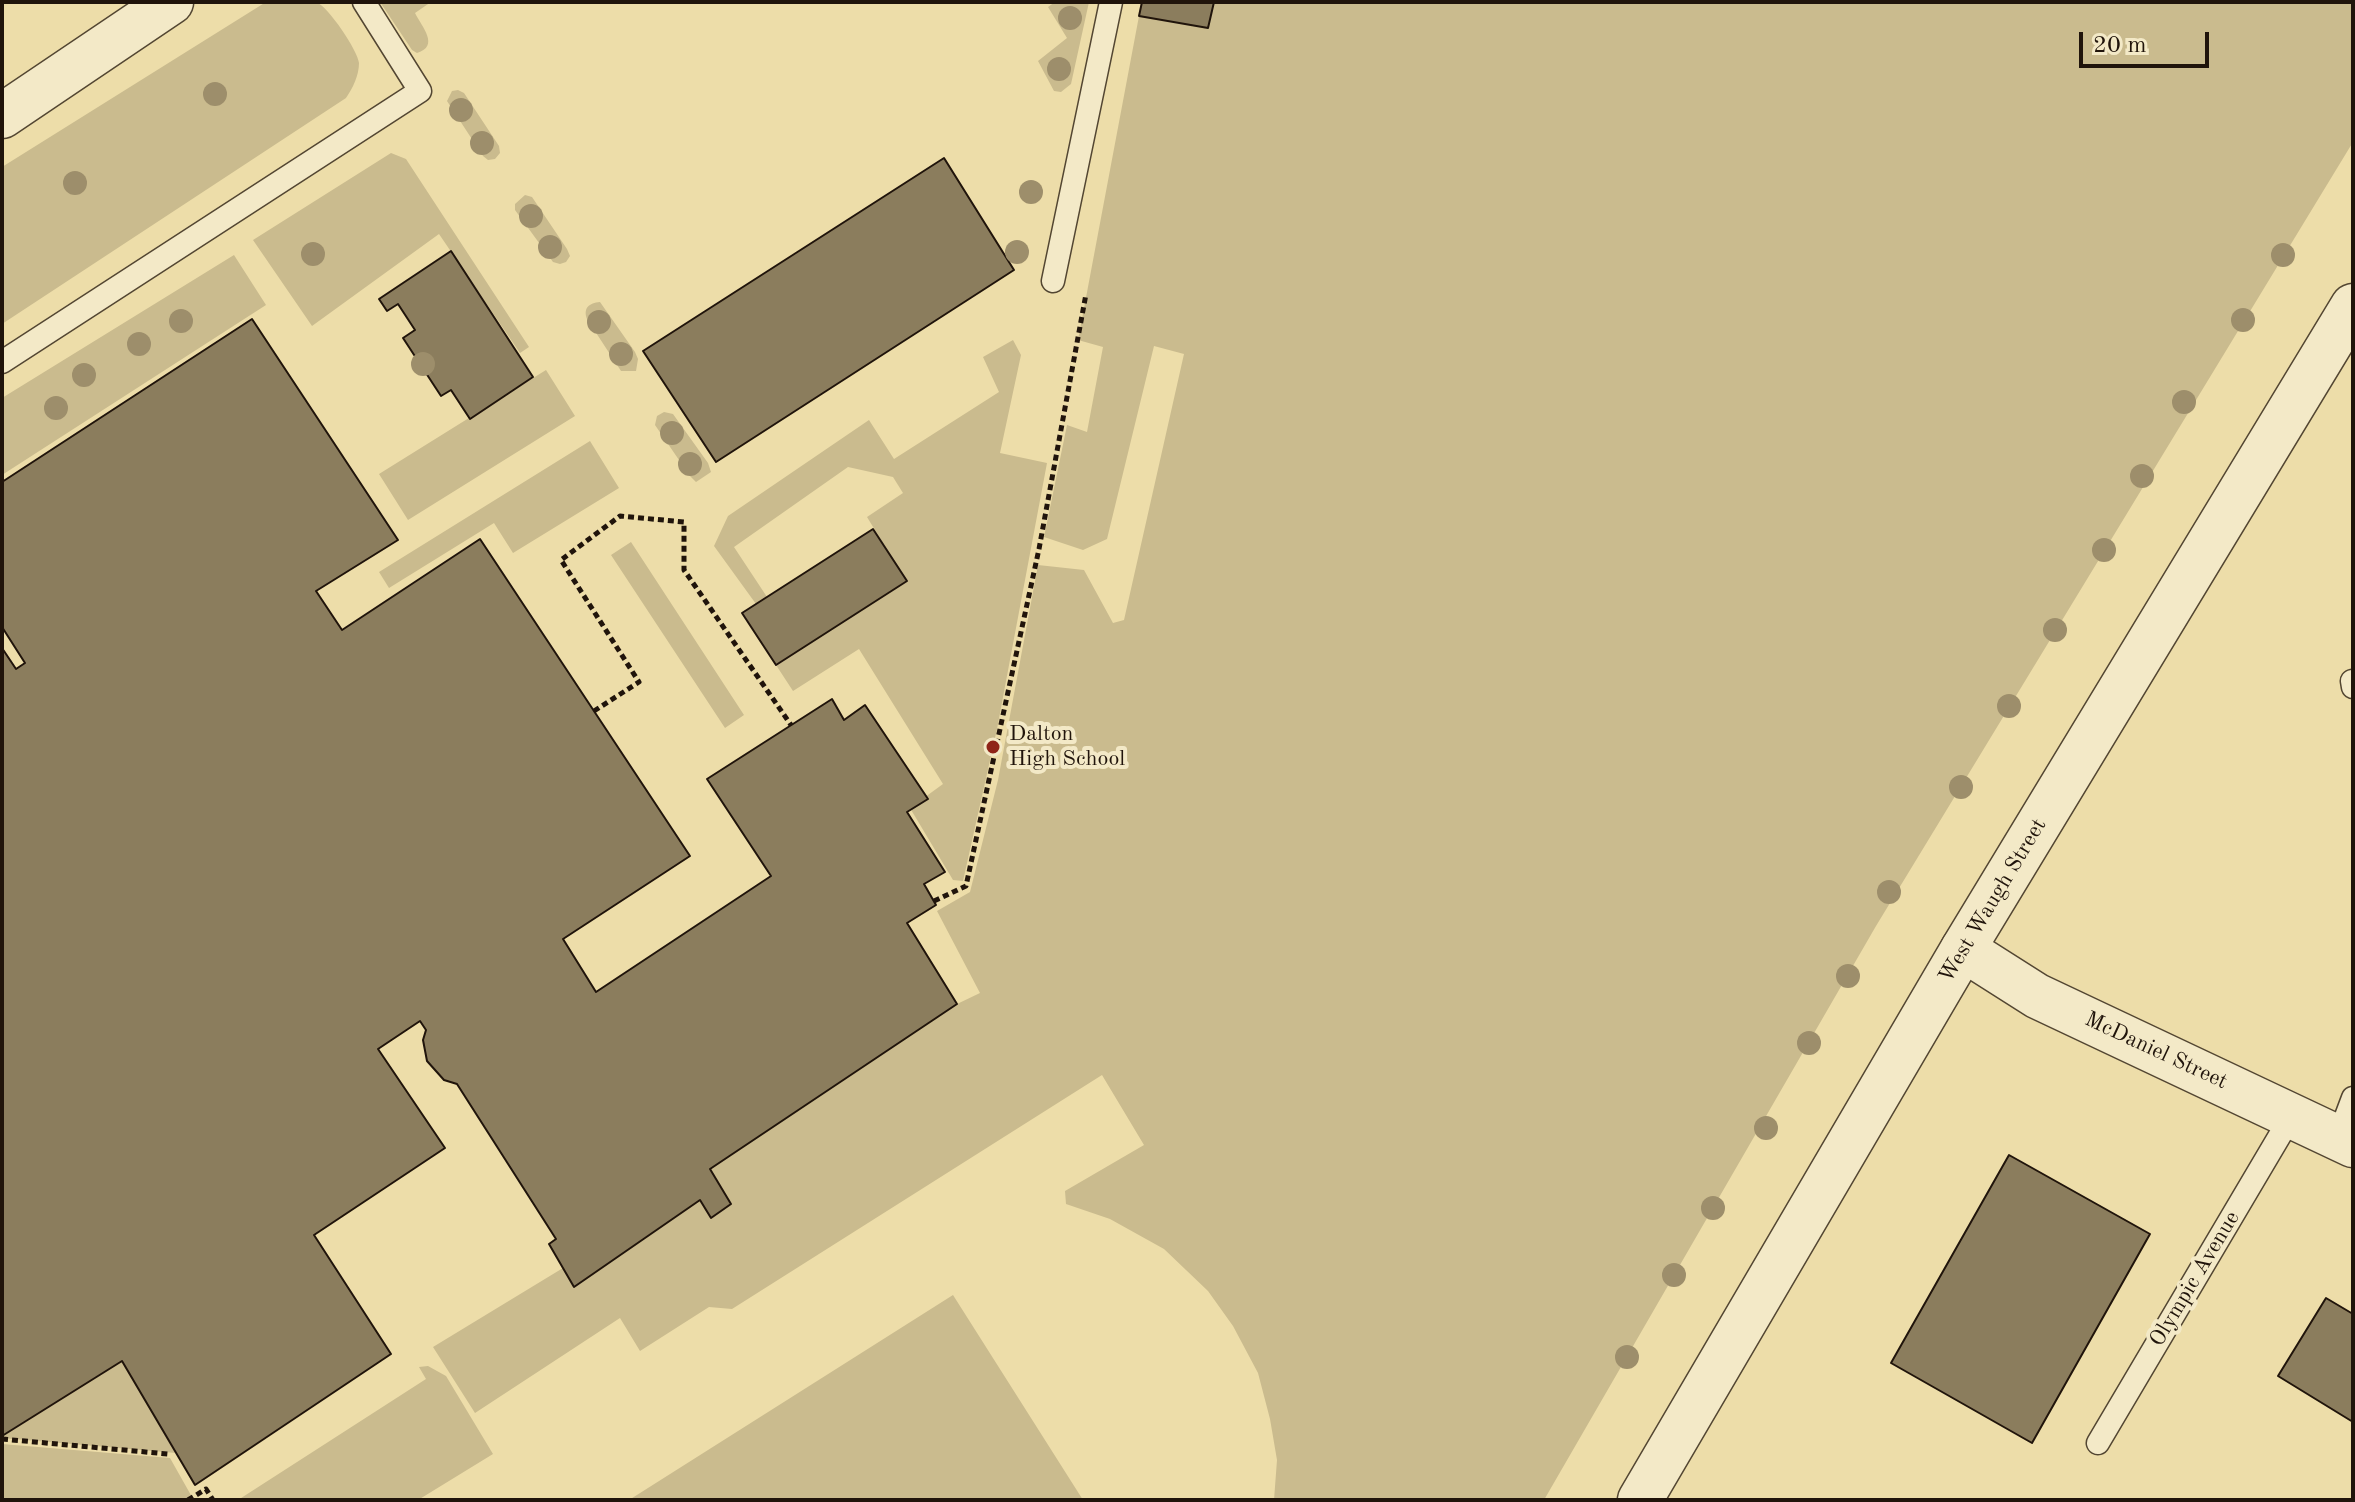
<!DOCTYPE html>
<style>
body{margin:0}
#map{position:relative;width:2355px;height:1502px;overflow:hidden;background:#eddda9;font-family:"Old Standard TT",serif}
canvas{display:block}
.frame{position:absolute;inset:0;border:4px solid #20140b;pointer-events:none}
.scale{position:absolute;left:2079px;top:32px;width:130px;height:36px;box-sizing:border-box;border:4px solid #20140b;border-top:0;padding-left:10px;font-size:24px;line-height:28px;white-space:nowrap;color:#20140b;-webkit-text-stroke:6px #f3e9c7;paint-order:stroke}
</style>
<div id="map">
<canvas width="2355" height="1502"></canvas>
<div class="frame"></div>
<div class="scale">20 m</div>
</div>
<script>
const g = document.querySelector('canvas').getContext('2d');
g.lineJoin = 'round';
function fill(path, color) { g.fillStyle = color; g.fill(path, 'evenodd'); }
function strokePath(path, color, width, dash) { g.strokeStyle = color; g.lineWidth = width; g.lineCap = dash ? 'butt' : 'round'; g.setLineDash(dash || []); g.stroke(path); }
function write(font, color, halo, rows, align = 'center') {
  g.font = font + ' "Old Standard TT",serif'; g.lineWidth = 8; g.setLineDash([]); g.textBaseline = 'middle'; g.strokeStyle = halo; g.fillStyle = color; for (const [text, x, y, turn = 0] of rows) {
    g.save(); g.translate(x, y); g.rotate((+turn || 0) * Math.PI / 180); g.textAlign = isNaN(turn) ? turn : align; if (halo) g.strokeText(text, 0, 0); g.fillText(text, 0, 0); g.restore();
  }
}
const green = new Path2D(`
 M266,2C279,2 304,0 316,2C328,6 358,51 359,63C359,75 353,88 346,98L2,324V167Z
 M380,2H431L415,13C422,27 440,46 417,53L412,50Z
 M1055,2H1089L1071,84L1061,92L1054,91L1038,61L1067,38L1048,7Z
 M1214,2H2353V142L1876,926L1544,1500H1274L1277,1460L1270,1419L1258,1373L1233,1326L1208,1291L1164,1249L1110,1219L1066,1204L1065,1191L1144,1145L1102,1075L732,1309L709,1307L640,1351L620,1318L475,1413L433,1347L563,1268L574,1286L700,1200L712,1217L731,1204L710,1169L957,1004L980,993L937,911L970,892L998,780L1038,565L1084,570L1113,623L1124,620L1184,354L1154,346L1107,539L1083,550L1044,537L1067,425L1087,432L1103,347L1078,340L1139,16L1208,28Z
 M458,90L464,93L499,146L500,153L495,159L488,160L483,156L447,101L452,91Z
 M391,153L406,159L529,347L520,353L439,234L312,326L253,240Z
 M525,195L532,197L567,249L570,256L566,262L560,264L553,262L515,210V204Z
 M234,255L266,305L2,475V398Z
 M600,302L635,352L638,359L636,371H621L587,319C583,308 589,303 600,302Z
 M1013,340L1021,355L1000,453L1047,463L997,729L963,881L953,880L910,808L943,784L859,649L793,691L776,665L906,581L867,517L903,493L893,477L848,467L734,547L767,597L756,604L714,546L728,516L869,420L894,459L999,392L983,357Z
 M546,370L575,416L408,520L379,474Z
 M664,412L673,414L708,463L711,472L696,482L690,476L655,425L657,416Z
 M590,441L619,488L513,553L494,523L389,588L379,572Z
 M631,542L744,715L725,728L611,555Z
 M953,1295L1083,1500H629Z
 M122,1361L176,1453L2,1438V1436Z
 M428,1366L446,1376L493,1454L418,1500H238L426,1379L419,1367Z
 M2,1444L170,1458L192,1497L187,1500H2Z`);
const building = new Path2D(`
 M1142,2H1214L1208,28L1139,16Z
 M944,158L1014,270L716,462L643,351Z
 M451,251L533,377L470,419L451,390L441,396L403,338L415,330L398,304L387,311L379,299Z
 M252,319L398,540L316,591L342,630L480,539L690,856L563,939L596,992L771,876L707,779L832,699L844,720L865,705L928,799L907,812L945,872L924,884L936,905L907,923L957,1004L710,1169L731,1204L711,1218L700,1200L574,1287L549,1244L556,1239L457,1084L444,1080L427,1061L423,1040L426,1030L420,1021L378,1049L445,1148L314,1235L391,1354L195,1485L122,1361L2,1436V648L16,669L25,663L2,627V482Z
 M873,529L907,581L776,665L742,613Z
 M2009,1155L2150,1234L2032,1443L1891,1363Z
 M2326,1298L2353,1314V1422L2278,1376Z`);
const path = new Path2D(`
 M594,711L639,682L561,560L620,516L684,522V570L791,725
 M934,901L966,886L1039,549L1086,294
 M2,1439L168,1454
 M188,1500L206,1489L213,1500`);
const service = new Path2D(`
 M1053,281L1111,2
 M2,362L420,91L364,2
 M2352,681L2353,687
 M2338,1138L2353,1098
 M2098,1443L2292,1115`);
const minor = new Path2D(`
 M2,116L171,2
 M1963,949L2037,996L2353,1145`);
const tertiary = new Path2D(`
 M1640,1500L1963,949L2353,306`);
const trees = [
 [1070,18],
 [1059,69],
 [215,94],
 [461,110],
 [482,143],
 [75,183],
 [1031,192],
 [531,216],
 [550,247],
 [1017,252],
 [313,254],
 [2283,255],
 [2243,320],
 [181,321],
 [599,322],
 [139,344],
 [621,354],
 [423,364],
 [84,375],
 [2184,402],
 [56,408],
 [672,433],
 [690,464],
 [2142,476],
 [2104,550],
 [2055,630],
 [2009,706],
 [1961,787],
 [1889,892],
 [1848,976],
 [1809,1043],
 [1766,1128],
 [1713,1208],
 [1674,1275],
 [1627,1357]
];
const markers = [
 [993,747,8,"#8f2418"]
];
const poiNames = [
 ["Dalton",1009,734],
 ["High School",1009,759]
];
const streetNames = [
 ["West Waugh Street",1993,901,-59],
 ["McDaniel Street",2156,1051,25],
 ["Olympic Avenue",2195,1279,-59]
];
fill(green, '#cabb8e');
fill(building, '#8b7d5d');
strokePath(building, '#20140b', 2);
strokePath(service, '#534632', 25);
strokePath(minor, '#534632', 47);
strokePath(tertiary, '#534632', 47);
strokePath(path, '#20140b', 5, [6, 4]);
strokePath(service, '#f3e9c7', 22);
strokePath(minor, '#f3e9c7', 44);
strokePath(tertiary, '#f3e9c7', 44);
g.fillStyle = '#9d8e6b';
for (const [x, y] of trees) { g.beginPath(); g.arc(x, y, 12, 0, 2 * Math.PI); g.fill(); }
for (const [x, y, r, color] of markers) { const dot = new Path2D(); dot.arc(x, y, r, 0, 2 * Math.PI); g.fillStyle = color; g.fill(dot); strokePath(dot, '#f3e9c7', 3); }
write('22px', '#20140b', '#f3e9c7', poiNames, 'left');
write('22px', '#20140b', '#f3e9c7', streetNames);
</script>
